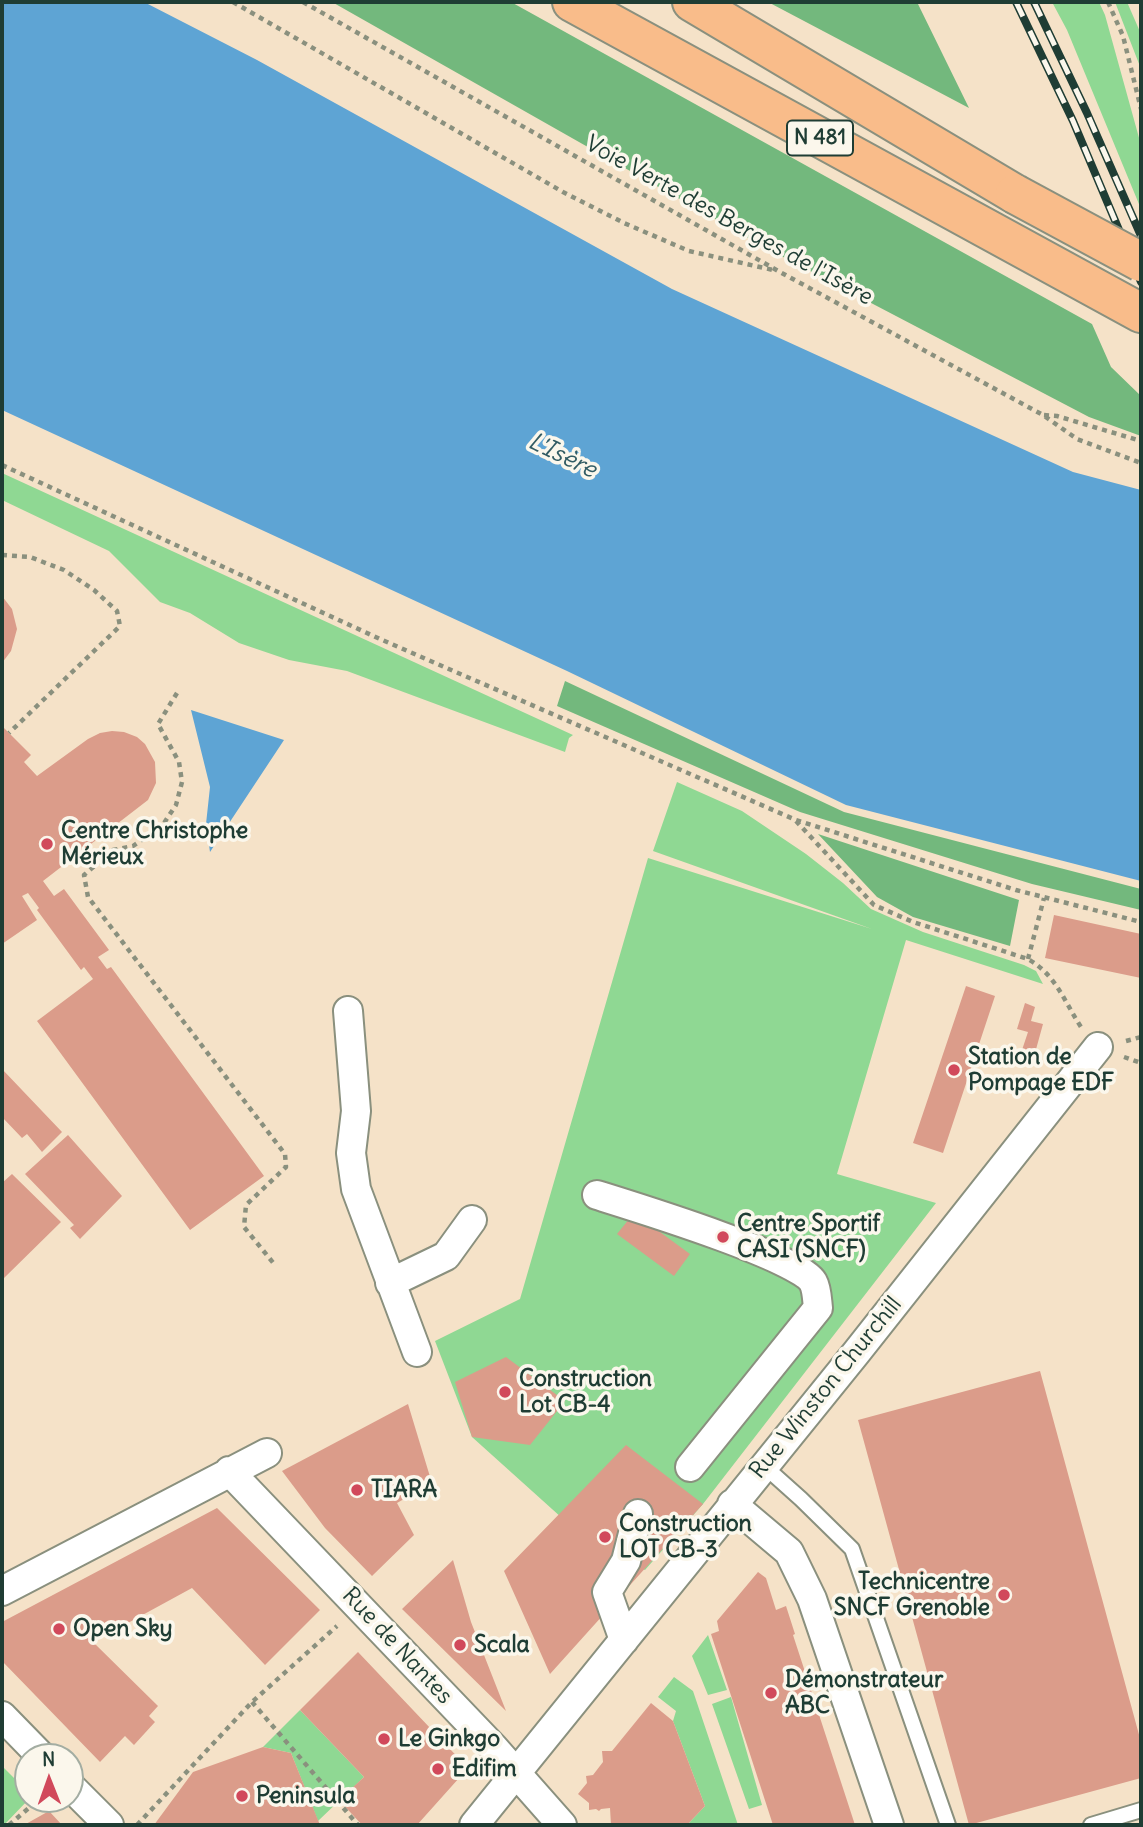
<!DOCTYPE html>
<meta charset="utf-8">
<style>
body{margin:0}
#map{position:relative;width:1143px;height:1827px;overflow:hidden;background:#f5e2c8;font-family:Delius,sans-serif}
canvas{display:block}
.frame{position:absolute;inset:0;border:4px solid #1f3d34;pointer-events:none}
.north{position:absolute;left:14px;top:1743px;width:70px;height:70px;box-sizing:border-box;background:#fbf7ec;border:2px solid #a3ada2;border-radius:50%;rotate:359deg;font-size:19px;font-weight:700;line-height:28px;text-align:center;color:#1f3d34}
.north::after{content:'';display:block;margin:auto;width:24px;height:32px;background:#d1495b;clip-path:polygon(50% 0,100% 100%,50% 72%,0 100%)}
</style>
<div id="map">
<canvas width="1143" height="1827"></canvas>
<div class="frame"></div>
<div class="north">N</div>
</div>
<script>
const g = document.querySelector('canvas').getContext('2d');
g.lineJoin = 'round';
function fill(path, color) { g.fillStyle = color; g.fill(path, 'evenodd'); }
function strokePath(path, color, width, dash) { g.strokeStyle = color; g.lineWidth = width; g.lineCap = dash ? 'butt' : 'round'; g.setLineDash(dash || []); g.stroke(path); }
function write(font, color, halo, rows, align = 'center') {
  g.font = font + ' Delius,sans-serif'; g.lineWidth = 7; g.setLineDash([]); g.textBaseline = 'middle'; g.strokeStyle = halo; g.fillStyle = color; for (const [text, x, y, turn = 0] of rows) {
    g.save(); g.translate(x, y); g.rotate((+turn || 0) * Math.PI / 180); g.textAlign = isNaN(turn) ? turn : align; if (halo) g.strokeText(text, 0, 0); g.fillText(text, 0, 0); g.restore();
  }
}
const green = new Path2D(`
 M1052,2H1099L1105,15L1141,145V209L1067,30Z
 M1115,2H1127L1141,34V69Z
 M2,473L573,735L569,738L565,752L347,671L289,660L239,643L190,613L160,602L109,551L2,500Z
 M677,782L742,811L806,854L843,883L871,909L923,932L1024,965L1036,971L1043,984L906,940L837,1174L936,1203L703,1504L645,1570L599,1548L562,1518L472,1437L435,1341L520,1299L648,858L872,929L653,851Z
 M708,1635L727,1690L708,1695L692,1656Z
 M674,1677L693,1691L738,1825H687L705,1806L673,1721L676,1711L658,1697Z
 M731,1697L762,1805L749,1809L712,1704Z
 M300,1710L364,1777L318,1821L291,1753L263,1747Z
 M2,1766L28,1792L29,1799L4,1825H2Z`);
const forest = new Path2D(`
 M332,2H511L1092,324L1111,367L1141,396V436L1089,417L766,248Z
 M768,2H917L969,108Z
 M565,681L844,812L1141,889V910L1032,884L800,812L557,706Z
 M818,834L1019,900L1010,946L913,917L877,897Z`);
const water = new Path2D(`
 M2,2H144L257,60L672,289L1073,472L1141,490V881L846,805L567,671L2,410Z
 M191,710L284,740L210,852L206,824L210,787Z`);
const building = new Path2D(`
 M2,596L12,609L17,629L11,651L2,663Z
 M2,726L31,755L24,762L37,776L88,739L100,733L112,731L124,732L137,737L145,744L155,762L156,783L148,800L43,881L54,896L64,889L109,950L98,957L107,969L111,967L264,1176L190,1230L37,1021L93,979L84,967L81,970L37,910L39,908L28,893L22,896L37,920L2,944Z
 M1054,915L1141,934V978L1045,958Z
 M966,986L995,996L943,1153L913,1143Z
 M1025,1003L1035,1007L1031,1021L1043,1024L1035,1053L1022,1050L1028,1032L1017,1029Z
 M2,1069L62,1132L42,1152L27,1134L22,1138L2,1117Z
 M68,1135L122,1196L80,1239L70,1228L74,1225L25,1174Z
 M12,1174L61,1222L2,1280V1183Z
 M634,1213L690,1254L674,1276L617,1234Z
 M506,1357L565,1401L530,1445L472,1437L455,1382Z
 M1040,1371L1141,1742V1778L969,1825L858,1420Z
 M408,1404L431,1480L416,1489L418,1491L397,1503L414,1535L372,1576L325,1528L282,1471Z
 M626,1445L703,1504L550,1674L504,1571Z
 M217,1508L320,1610L265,1665L192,1588L93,1642L158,1706L149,1716L155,1722L134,1745L125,1736L100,1762L2,1661V1622Z
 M453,1560L471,1622L506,1711L402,1609Z
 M758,1572L766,1578L776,1610L786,1606L795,1634L793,1635L855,1825H773L711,1634L719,1631L717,1621Z
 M358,1652L468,1768L417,1825H362L339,1800L364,1777L300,1710Z
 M651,1703L673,1721L705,1806L687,1825H611L610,1808L601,1809L599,1811L596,1809L589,1810V1803L578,1794L587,1783L586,1776L593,1775L603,1762L602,1751H612Z
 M263,1747L291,1753L320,1825H154L193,1772Z
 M49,1811L62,1825H24Z`);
const path = new Path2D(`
 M233,2L563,192L624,223L689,251L773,270
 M303,2L780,272L1043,415L1077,439L1141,463
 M1108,2L1123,36L1141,109
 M1044,415L1057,416L1141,441
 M2,465L380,639L796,820L1016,890L1141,922
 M2,555L30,557L64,570L94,590L117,611L120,626L9,733
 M177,693L158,724L179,762L182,782L176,805L162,826L133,846L113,850L84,875L88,897L285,1154L286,1167L246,1205L244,1227L275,1265
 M796,821L874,905L913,922L1028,959C1056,975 1064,1001 1081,1027
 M1028,959L1044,898
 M1126,1041L1141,1037
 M1124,1057L1141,1063
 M252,1702L358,1825
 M9,1825L38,1800
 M137,1825L252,1702L337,1626`);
const lane = new Path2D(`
 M763,1465L801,1499L852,1549L948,1825
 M1091,1825L1141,1810`);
const street = new Path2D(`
 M348,1011L356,1111L351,1153L356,1189L417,1352
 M597,1195C632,1206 799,1257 813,1282C817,1289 817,1300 818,1308L690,1467
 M390,1283L446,1256L472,1220
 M229,1471L494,1748L562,1825
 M732,1504L789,1552L812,1599L889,1825
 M2,1591L267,1453
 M624,1640L607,1592L626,1561L638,1514
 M2,1716L42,1757
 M70,1786L109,1825
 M474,1825L856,1353L1098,1047`);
const highway = new Path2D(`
 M572,2L1141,313
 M692,2L1015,194`);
const rail = new Path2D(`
 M1016,2L1073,121L1141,282
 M1034,2L1087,113L1141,236`);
const highwayBridge = new Path2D(`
 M1015,194L1141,262`);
const markers = [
 [47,844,7,"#d1495b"],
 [954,1070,7,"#d1495b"],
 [723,1237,7,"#d1495b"],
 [505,1392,7,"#d1495b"],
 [357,1490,7,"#d1495b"],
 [605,1537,7,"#d1495b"],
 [1004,1595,7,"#d1495b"],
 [59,1629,7,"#d1495b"],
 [460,1645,7,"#d1495b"],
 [771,1693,7,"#d1495b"],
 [384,1739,7,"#d1495b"],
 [438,1769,7,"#d1495b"],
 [242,1796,7,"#d1495b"]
];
const shields = [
 [820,138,66]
];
const shieldNames = [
 ["N 481",820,138]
];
const streetNames = [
 ["Voie Verte des Berges de l'Isère",729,221,29],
 ["Rue Winston Churchill",826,1388,-51],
 ["Rue de Nantes",397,1646,47]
];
const poiNames = [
 ["Centre Christophe",61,831],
 ["Mérieux",61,857],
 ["Station de",968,1057],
 ["Pompage EDF",968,1083],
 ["Centre Sportif",737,1224],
 ["CASI (SNCF)",737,1250],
 ["Construction",519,1379],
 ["Lot CB-4",519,1405],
 ["TIARA",371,1490],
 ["Construction",619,1524],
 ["LOT CB-3",619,1550],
 ["Technicentre",990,1582,"right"],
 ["SNCF Grenoble",990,1608,"right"],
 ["Open Sky",73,1629],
 ["Scala",474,1645],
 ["Démonstrateur",785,1680],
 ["ABC",785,1706],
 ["Le Ginkgo",398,1739],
 ["Edifim",452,1769],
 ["Peninsula",256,1796]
];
const waterNames = [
 ["L'Isère",562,456,26]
];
fill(green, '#8fd893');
fill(forest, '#73b87d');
fill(water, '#5ea4d4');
fill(building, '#db9c8a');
strokePath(lane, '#8a907e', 18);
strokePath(street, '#8a907e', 32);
strokePath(highway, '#8a907e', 42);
strokePath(path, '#8a907e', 4.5, [5, 5]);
strokePath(lane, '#fff', 14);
strokePath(street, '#fff', 28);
strokePath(highway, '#f9bc8a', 38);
strokePath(rail, '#1f3d34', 8);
strokePath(rail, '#fbf7ec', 5, [16]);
strokePath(highwayBridge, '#8a907e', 42, []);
strokePath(highwayBridge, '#f9bc8a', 38);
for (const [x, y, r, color] of markers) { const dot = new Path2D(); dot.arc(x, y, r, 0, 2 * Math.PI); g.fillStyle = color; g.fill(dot); strokePath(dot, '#fbf7ec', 2.5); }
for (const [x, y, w] of shields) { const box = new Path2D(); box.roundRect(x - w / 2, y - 17.5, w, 35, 5); g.fillStyle = '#fbf7ec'; g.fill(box); strokePath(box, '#1f3d34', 2); }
write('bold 21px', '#1f3d34', null, shieldNames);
write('23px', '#1f3d34', '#fbf7ec', streetNames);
write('bold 23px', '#1f3d34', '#fbf7ec', poiNames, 'left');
write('italic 24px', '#325c64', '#fbf7ec', waterNames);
</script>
